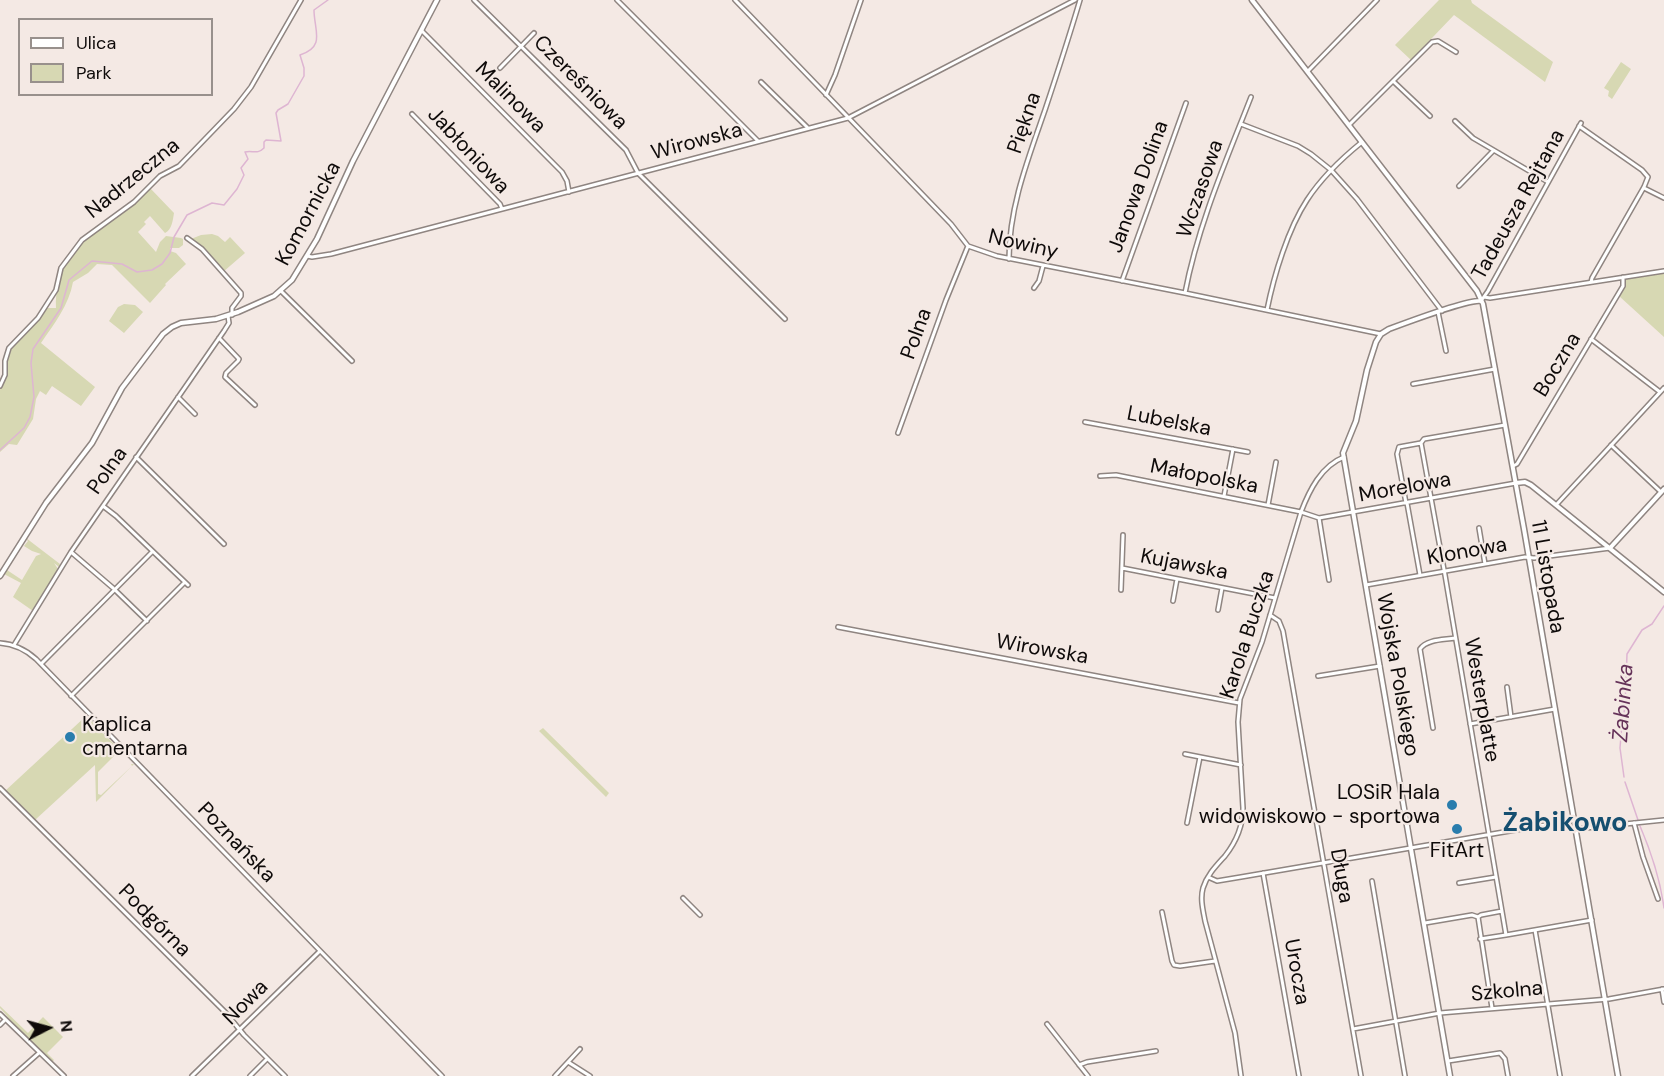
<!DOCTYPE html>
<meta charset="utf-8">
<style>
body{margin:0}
#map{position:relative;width:1664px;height:1076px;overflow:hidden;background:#f4e9e4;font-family:"DM Sans",sans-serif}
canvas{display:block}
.legend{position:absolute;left:18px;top:18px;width:195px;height:78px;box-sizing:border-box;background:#f4e9e4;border:2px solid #98908c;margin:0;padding:8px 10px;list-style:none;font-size:18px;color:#0e0a09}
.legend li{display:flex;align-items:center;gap:12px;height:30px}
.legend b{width:30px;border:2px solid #98908c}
.north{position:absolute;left:18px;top:998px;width:60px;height:60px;-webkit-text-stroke:4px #f4e9e4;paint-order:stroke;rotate:84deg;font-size:16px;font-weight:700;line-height:24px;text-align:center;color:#0e0a09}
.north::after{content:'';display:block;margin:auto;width:21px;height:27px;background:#0e0a09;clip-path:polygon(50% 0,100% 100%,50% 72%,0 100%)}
</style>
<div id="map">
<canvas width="1664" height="1076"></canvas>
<ul class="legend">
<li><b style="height:8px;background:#fff"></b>Ulica</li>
<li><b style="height:16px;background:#d7d8b3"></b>Park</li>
</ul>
<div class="north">N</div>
</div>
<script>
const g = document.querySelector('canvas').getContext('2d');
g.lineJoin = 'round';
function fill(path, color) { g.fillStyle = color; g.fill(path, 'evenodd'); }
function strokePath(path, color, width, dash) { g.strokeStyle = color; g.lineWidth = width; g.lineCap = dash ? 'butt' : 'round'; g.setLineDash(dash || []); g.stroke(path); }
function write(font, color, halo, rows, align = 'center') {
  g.font = font + ' "DM Sans",sans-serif'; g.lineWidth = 4.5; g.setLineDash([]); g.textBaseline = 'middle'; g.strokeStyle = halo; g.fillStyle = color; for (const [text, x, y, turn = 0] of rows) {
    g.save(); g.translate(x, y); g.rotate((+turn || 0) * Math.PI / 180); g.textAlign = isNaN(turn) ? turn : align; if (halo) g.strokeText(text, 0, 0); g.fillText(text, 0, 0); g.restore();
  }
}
const green = new Path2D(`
 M1439,0H1471L1472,3L1553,62L1545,82L1454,15L1411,60L1395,45Z
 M1621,62L1631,69L1612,99L1608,96L1609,91L1604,88Z
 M150,188L174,213C173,219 172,230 165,233L150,216L144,222L146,224L138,232L156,252L160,242L166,236L181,238L183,239V245L179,248H170V251L176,253L186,264L165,284L166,285L150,303L112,265L97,264L88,273L73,282C69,305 54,324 41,343L95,387L81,406L52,386L46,395L40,391L36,399L33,419L17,445L9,444L0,452V389L5,379L9,354L12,348L47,308H56C55,239 110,230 150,188Z
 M212,234L218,236L225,242L230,237L245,253L223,272L202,247L191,239L201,235Z
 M1664,273V337L1619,296L1626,284L1624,279Z
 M124,304L135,305L143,312L124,333L109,321L118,307Z
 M26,538L60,564L59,567L54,563L58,569L33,611L13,597L21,583L4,574L7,570L22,580L36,556L41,554L32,551L24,546L28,541L26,539Z
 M86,716L97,726V731L99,733H103L120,750L98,772V794L101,795L132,766L131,764H134L96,802L95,765L35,820L5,791Z
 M543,728L609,793L606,797L539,731Z
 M0,1006L28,1033L43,1017L63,1037L47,1053L54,1060L51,1063C41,1052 29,1042 19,1031C12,1023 7,1015 0,1008Z`);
const stream = new Path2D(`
 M0,450L24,428L30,417L34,397L31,363L33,349L61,308L69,280L92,261L122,264L137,272L152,270L162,264L170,253L174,237L187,215L212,203L224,205L237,189L244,175L241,168L248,159L245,152C253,150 257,155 264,148V142L266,140L281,141L276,113L278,110L288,104L304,76V68L300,55C326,47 314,30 314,10L328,0
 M1624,777L1620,748L1622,724L1625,707L1627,654L1642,630L1652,624L1664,606
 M1625,782L1638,820
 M1640,826C1652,854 1660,878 1664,908`);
const minor = new Path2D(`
 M474,0L626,150L638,173L785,319
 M617,0L758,141
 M735,0L951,224L968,246L997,256L1185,293L1381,334
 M422,31L562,172L567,181L569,192
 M500,68L534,33
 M1308,71L1377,0
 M1393,81L1430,116
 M761,82L808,128
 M826,95L835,75L861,0
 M412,114L500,204L502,209
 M1455,121L1473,138L1548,182
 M1241,124L1298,146L1311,154L1331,170L1357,199L1442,311
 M1349,125L1432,42L1438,41L1456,52
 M1579,126L1642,170L1648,177L1644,187L1592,278L1591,282
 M1459,186L1493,151
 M1644,188L1664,198
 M187,238L202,249L241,293V296L232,308V315
 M307,256L312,257L331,254L848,118L1075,0
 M1009,259C1009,207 1028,159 1045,110C1057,74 1069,37 1080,0
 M1122,281L1186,103
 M1034,288L1039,281L1043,266
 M281,291L352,361
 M1185,293C1198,225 1226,161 1251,97
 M1484,297L1490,298L1664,271
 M1481,301L1488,291L1581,123
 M1267,310C1274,275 1288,229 1307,200C1322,177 1341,159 1362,142
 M1438,312L1446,351
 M219,338L239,359L238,361L226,373L225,377L255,405
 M1591,339L1660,392
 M1413,384L1495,369
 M0,386L5,375V361L9,348L38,318L56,290L61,268L82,240L134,202L160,176L179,166L234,109L251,87L301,0
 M178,397L195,414
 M1085,422L1248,452
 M898,433L946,300L968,246
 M1421,443L1445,575L1506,935L1480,939
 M1611,445L1661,492
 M136,457L224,544
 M1513,466L1517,464L1623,286V277
 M1100,476L1116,475L1301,512L1319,518L1516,483
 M1224,496L1233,449
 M1406,503L1397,454L1399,447L1421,443L1424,439L1505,425
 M1407,503L1420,575
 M1268,505L1276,462
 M1556,505L1664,388
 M103,506L116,516L188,585
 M1319,518L1329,580
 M1479,528L1485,564
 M71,552L113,588L147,621
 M1122,568L1275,598
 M1366,585L1525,557L1534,558L1610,548
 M1121,590L1123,535
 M1173,601L1177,579
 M1218,610L1222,588
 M1270,615L1279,621L1283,631L1361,1076
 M838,627L1239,703
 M0,643C14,644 25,649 36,659L442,1076
 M14,645L71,552L224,331L229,323L228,316
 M41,664L152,552
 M1318,676L1380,666
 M1507,687L1511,717
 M71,696L184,583
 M1470,724L1555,709
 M1433,728L1420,649C1427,639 1444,640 1455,638
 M1185,754L1241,765
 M0,788L226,1013L244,1035L285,1076
 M1187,823L1200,757
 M1634,823L1643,857L1658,899
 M1576,829L1664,820
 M1263,873L1299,1076
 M1208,877L1217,881L1241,877L1574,820
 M1372,881L1405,1076
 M1459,883L1496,877
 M683,898L700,915
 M1162,912L1172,961L1174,965L1180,966L1215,961
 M1478,917L1492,1008
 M1478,917L1481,915L1502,911
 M1425,923L1472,915L1478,917
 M1535,930L1560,1076
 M1506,935L1592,920
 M1662,989L1664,1002
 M0,1014L64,1076
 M1047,1024L1088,1076
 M0,1025L5,1020
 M1353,1029L1440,1013L1609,999L1664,989
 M1448,1061L1500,1053L1505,1059L1508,1076
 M568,1062L590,1076
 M1079,1065L1087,1062L1156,1051
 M13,1076L39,1053
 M192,1076L320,951
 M250,1076L267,1059
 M555,1076L580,1049
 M1241,1076L1235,1033L1205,921C1203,910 1200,899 1203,888C1207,875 1216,866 1225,856C1236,842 1243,826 1243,808L1238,722L1240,699L1262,642L1301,512C1309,491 1321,466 1344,457`);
const tertiary = new Path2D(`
 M1252,0L1477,291L1483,304L1524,529L1618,1076
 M1516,483L1525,482L1531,485L1664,592
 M1610,548L1664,489
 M0,576L46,503L92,443L122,388L163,334L172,327L181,323L216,319L238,312L274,296L292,280L317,239L353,161L437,0
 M1450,1076L1343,453L1356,421L1367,370L1376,342L1381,334L1389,329C1405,323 1470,299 1481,301`);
const markers = [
 [70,737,6,"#297dad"],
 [1452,805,6,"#297dad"],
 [1457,829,6,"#297dad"]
];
const streetNames = [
 ["Czereśniowa",580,83,45],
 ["Malinowa",510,98,45],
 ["Piękna",1025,123,-71],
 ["Wirowska",697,142,-15],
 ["Jabłoniowa",468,151,47],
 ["Nadrzeczna",133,179,-39],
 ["Janowa Dolina",1139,187,-70],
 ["Wczasowa",1201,189,-71],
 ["Tadeusza Rejtana",1519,205,-61],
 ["Komornicka",309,214,-62],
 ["Nowiny",1023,245,13],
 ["Polna",917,334,-70],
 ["Boczna",1558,365,-59],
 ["Lubelska",1169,422,11],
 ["Polna",108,471,-55],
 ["Małopolska",1204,477,11],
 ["Morelowa",1405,488,-10],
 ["Klonowa",1467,552,-10],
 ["Kujawska",1184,565,11],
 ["11 Listopada",1547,577,80],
 ["Karola Buczka",1248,635,-72],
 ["Wirowska",1042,650,10],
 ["Wojska Polskiego",1397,675,80],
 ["Westerplatte",1481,700,80],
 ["Poznańska",236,843,46],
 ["Długa",1341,876,80],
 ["Podgórna",154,921,45],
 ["Urocza",1296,972,80],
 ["Szkolna",1507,992,-5],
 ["Nowa",246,1003,-45]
];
const poiNames = [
 ["Kaplica",82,725],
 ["cmentarna",82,749],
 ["LOSiR Hala",1440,793,"right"],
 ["widowiskowo - sportowa",1440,817,"right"],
 ["FitArt",1457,851,"center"]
];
const waterNames = [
 ["Żabinka",1624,703,-86]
];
const districtNames = [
 ["Żabikowo",1565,824]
];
fill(green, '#d7d8b3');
strokePath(stream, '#deb5d2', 1.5);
strokePath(minor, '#8f8581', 6);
strokePath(tertiary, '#8f8581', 7);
strokePath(minor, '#fff', 3);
strokePath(tertiary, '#fff', 4);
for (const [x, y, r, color] of markers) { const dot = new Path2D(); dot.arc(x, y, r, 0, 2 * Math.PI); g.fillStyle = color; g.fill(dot); strokePath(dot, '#f4e9e4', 2); }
write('21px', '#0e0a09', '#f4e9e4', streetNames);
write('21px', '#0e0a09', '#f4e9e4', poiNames, 'left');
write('italic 22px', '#653259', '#f4e9e4', waterNames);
write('bold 27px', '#154f70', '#f4e9e4', districtNames);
</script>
